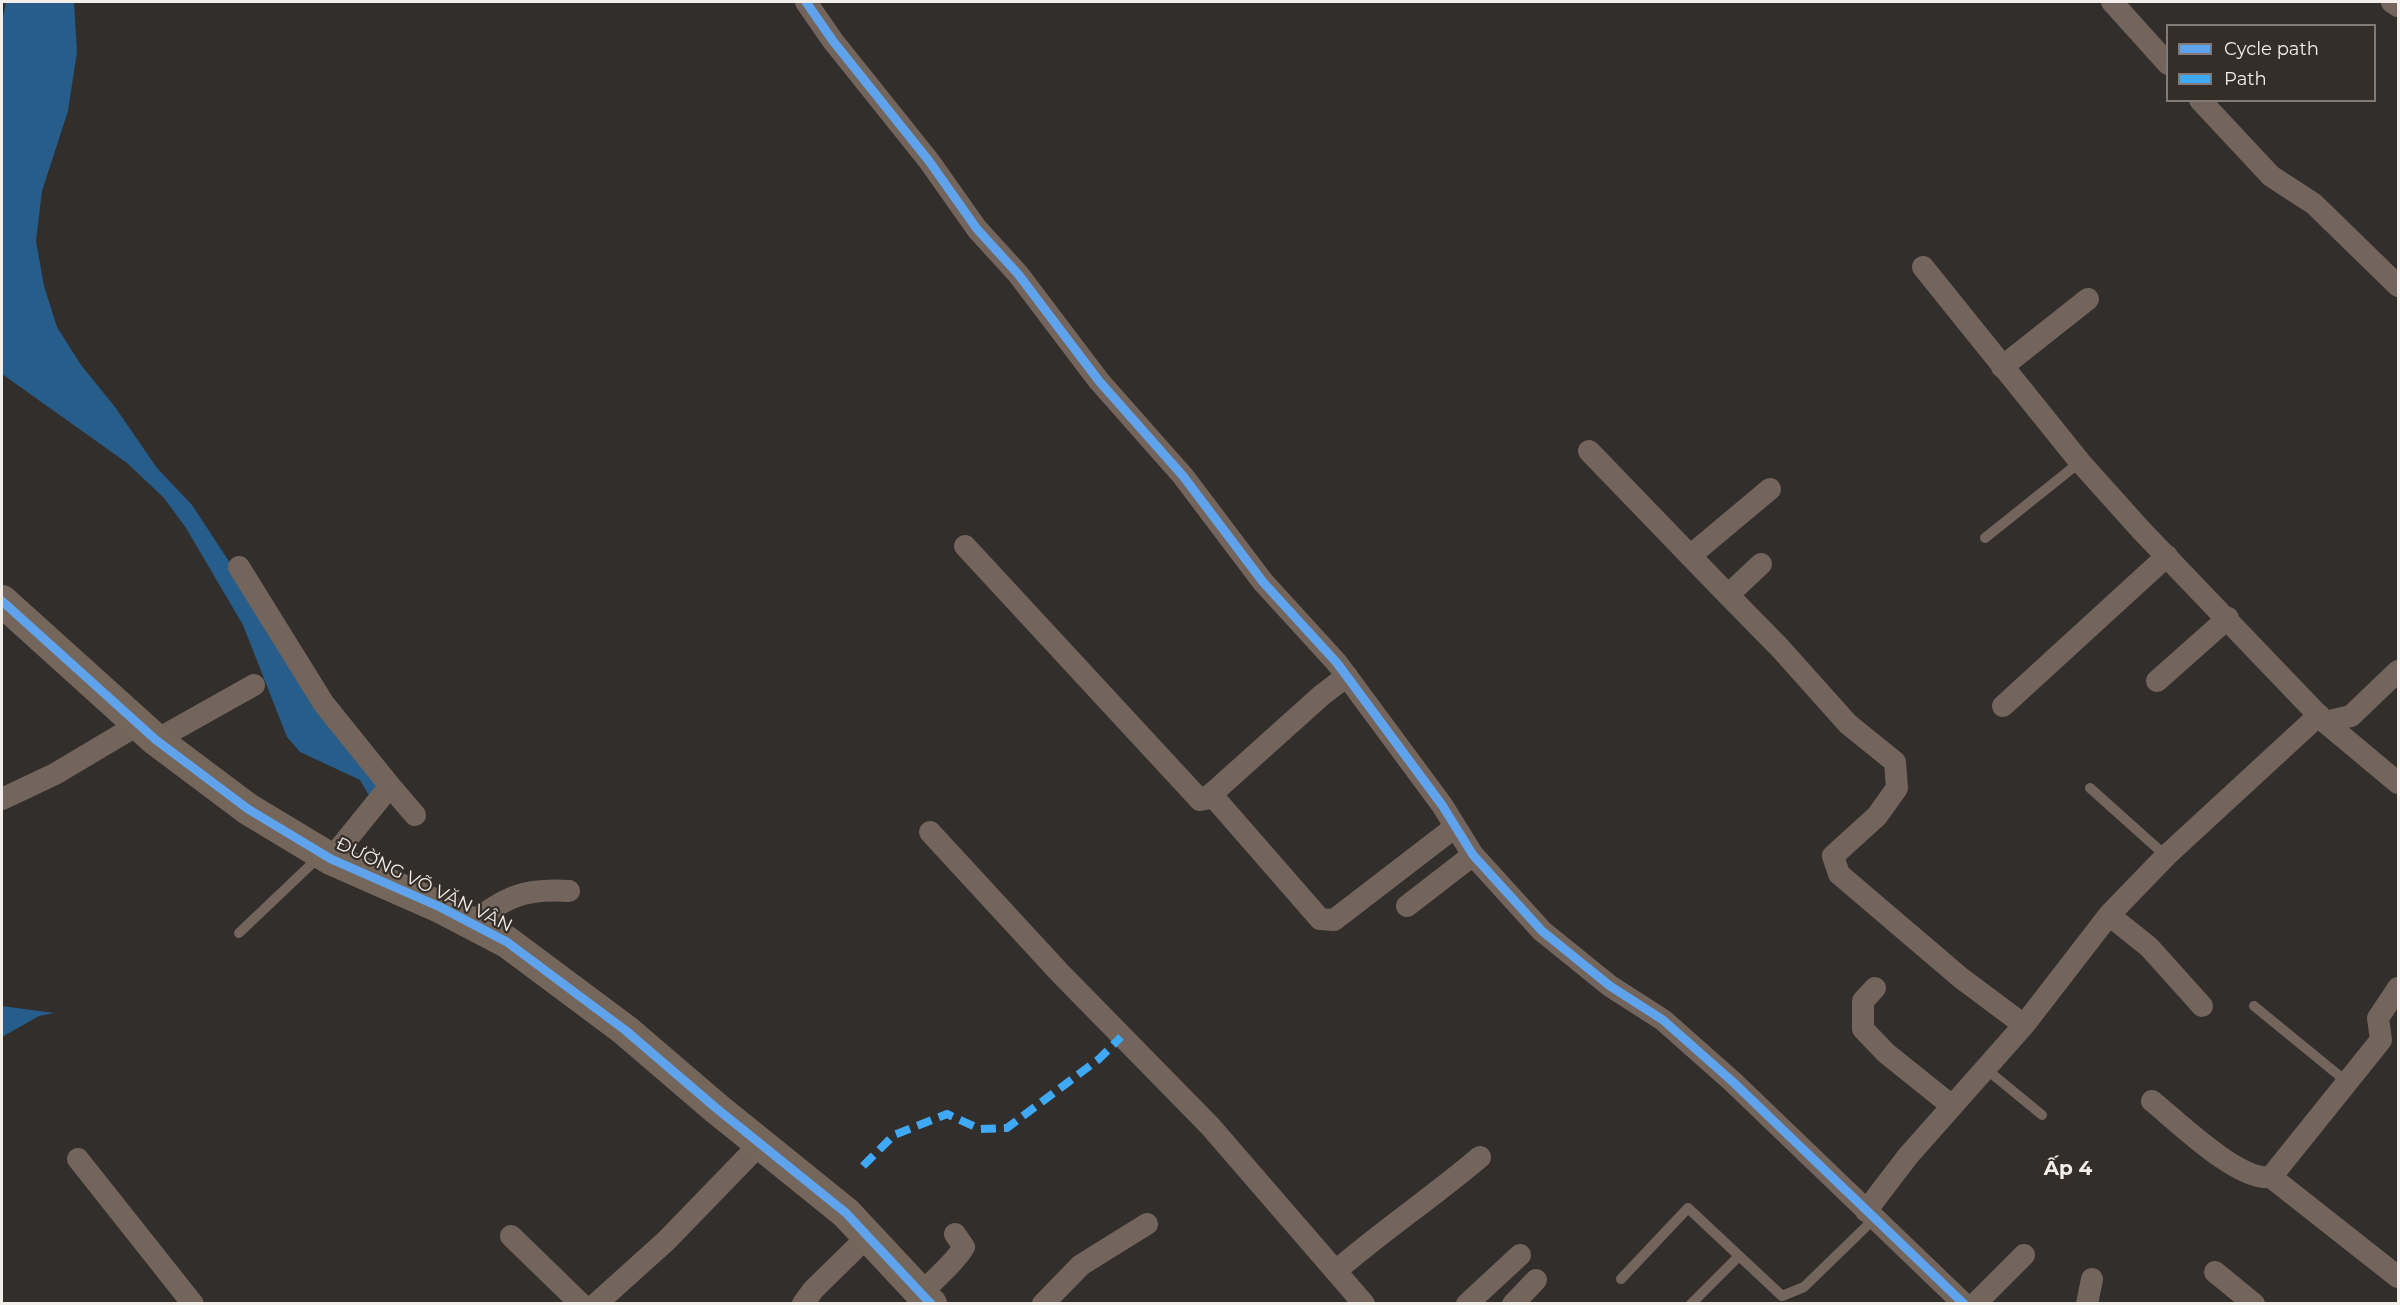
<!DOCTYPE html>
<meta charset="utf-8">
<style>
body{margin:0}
#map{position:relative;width:2400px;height:1305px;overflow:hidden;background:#322e2b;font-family:Montserrat,sans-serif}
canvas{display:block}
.frame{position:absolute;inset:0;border:3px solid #f2eeea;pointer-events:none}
.legend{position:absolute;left:2166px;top:24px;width:210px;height:78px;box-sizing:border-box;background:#352d28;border:2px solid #817a76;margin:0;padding:8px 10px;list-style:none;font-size:18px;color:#f2eeea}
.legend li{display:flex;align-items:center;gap:12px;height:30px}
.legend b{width:30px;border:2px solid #817a76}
</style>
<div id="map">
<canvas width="2400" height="1305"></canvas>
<div class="frame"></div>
<ul class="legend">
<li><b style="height:8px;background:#60a3ed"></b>Cycle path</li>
<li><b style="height:8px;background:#3fa9f5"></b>Path</li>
</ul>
</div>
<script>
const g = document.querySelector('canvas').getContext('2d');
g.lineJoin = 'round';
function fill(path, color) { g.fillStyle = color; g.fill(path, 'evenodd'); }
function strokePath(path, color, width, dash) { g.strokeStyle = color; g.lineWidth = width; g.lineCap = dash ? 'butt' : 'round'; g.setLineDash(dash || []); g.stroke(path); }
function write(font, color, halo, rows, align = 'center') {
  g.font = font + ' Montserrat,sans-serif'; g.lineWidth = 4.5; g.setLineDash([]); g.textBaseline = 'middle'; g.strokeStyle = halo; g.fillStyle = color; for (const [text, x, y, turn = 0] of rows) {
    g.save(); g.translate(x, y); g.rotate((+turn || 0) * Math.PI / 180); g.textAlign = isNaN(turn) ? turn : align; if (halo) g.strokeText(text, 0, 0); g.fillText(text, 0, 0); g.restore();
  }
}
const water = new Path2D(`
 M6,2H74L77,52L68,111L42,191L36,241L44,286L57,327L81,365L115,407L157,468L192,505L236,572L379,777L373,795L368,794L360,780L300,752L287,737L243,625L186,528L164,498L127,463L2,374V22Z
 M2,1006L54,1013L39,1016L2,1037Z`);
const lane = new Path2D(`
 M1985,538L2080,462
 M2090,788L2166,856
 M239,933L320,856
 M2254,1006L2347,1082
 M1986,1069L2042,1115
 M1621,1279L1688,1208L1782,1296L1804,1287L1874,1219
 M1691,1304L1739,1256`);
const street = new Path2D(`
 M806,2L833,41L929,161L977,229L1018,274L1099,381L1183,476L1263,582L1337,663L1442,805L1473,855L1542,931L1610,986L1663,1020L1733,1082L1964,1304
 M2112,2L2168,64
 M2392,2L2398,6
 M2200,100L2271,176L2314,204L2398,286
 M1923,267L2080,462L2141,530L2325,722L2398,783
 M2002,367L2088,299
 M1589,451L1728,595
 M965,546L1200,800L1206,799L1322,695L1347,676
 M1690,556L1770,489
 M1761,564L1728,595L1780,648L1848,724L1895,762L1897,788L1877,816L1833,856L1839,874L1961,978L2024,1025
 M239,567L324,704L390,786L331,859
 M2157,681L2228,618
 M2003,706L2167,556
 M2325,722L2351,716L2398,671
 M156,740L254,685
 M390,786L415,815
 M1211,794L1320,919L1334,920L1455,827
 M2,799L55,774L139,724
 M930,832L1060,973L1210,1126L1364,1304
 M1407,906L1473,855
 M2109,915L2149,947L2202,1006
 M471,923C507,897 523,888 569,891
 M1875,988L1863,1001V1029L1886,1053L1952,1106
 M2152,1101C2178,1122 2239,1182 2271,1177L2381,1040L2378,1018L2398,988
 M78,1159L193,1304
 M2271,1177L2398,1277
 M1866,1211L1908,1156L2024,1025L2109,915L2166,856L2319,715
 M511,1236L581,1304
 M1336,1271C1382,1231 1433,1197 1480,1157
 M2215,1272L2254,1304
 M922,1293C936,1277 953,1265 964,1247L955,1234
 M596,1304L666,1241L760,1144
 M803,1304L813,1290L869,1235
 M1043,1304L1081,1265L1147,1224
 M1467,1304L1520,1255
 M1513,1304L1536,1280
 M1975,1304L2024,1255
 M2087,1304L2092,1279`);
const secondary = new Path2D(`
 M2,601L156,740L248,809L331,859L440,907L507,942L625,1030L716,1108L846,1213L931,1304`);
const quiet = new Path2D(`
 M863,1166L894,1135L947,1114L980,1129L1007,1128L1099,1059L1121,1037`);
const cycleway = new Path2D(`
 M806,2L833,41L929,161L977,229L1018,274L1099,381L1183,476L1263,582L1337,663L1442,805L1473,855L1542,931L1610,986L1663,1020L1733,1082L1964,1304
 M2,601L156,740L248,809L331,859L440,907L507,942L625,1030L716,1108L846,1213L931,1304`);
const streetNames = [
 ["ĐƯỜNG VÕ VĂN VÂN",424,885,26]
];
const neighbourhoodNames = [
 ["Ấp 4",2068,1169]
];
fill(water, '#265d8a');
strokePath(lane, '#73655b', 10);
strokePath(street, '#73655b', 22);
strokePath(secondary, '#74665b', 32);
strokePath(quiet, '#3fa9f5', 8, [15, 8]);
strokePath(cycleway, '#60a3ed', 9);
write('18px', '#f2eeea', '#352d28', streetNames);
write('bold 20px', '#f2eeea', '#352d28', neighbourhoodNames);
</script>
